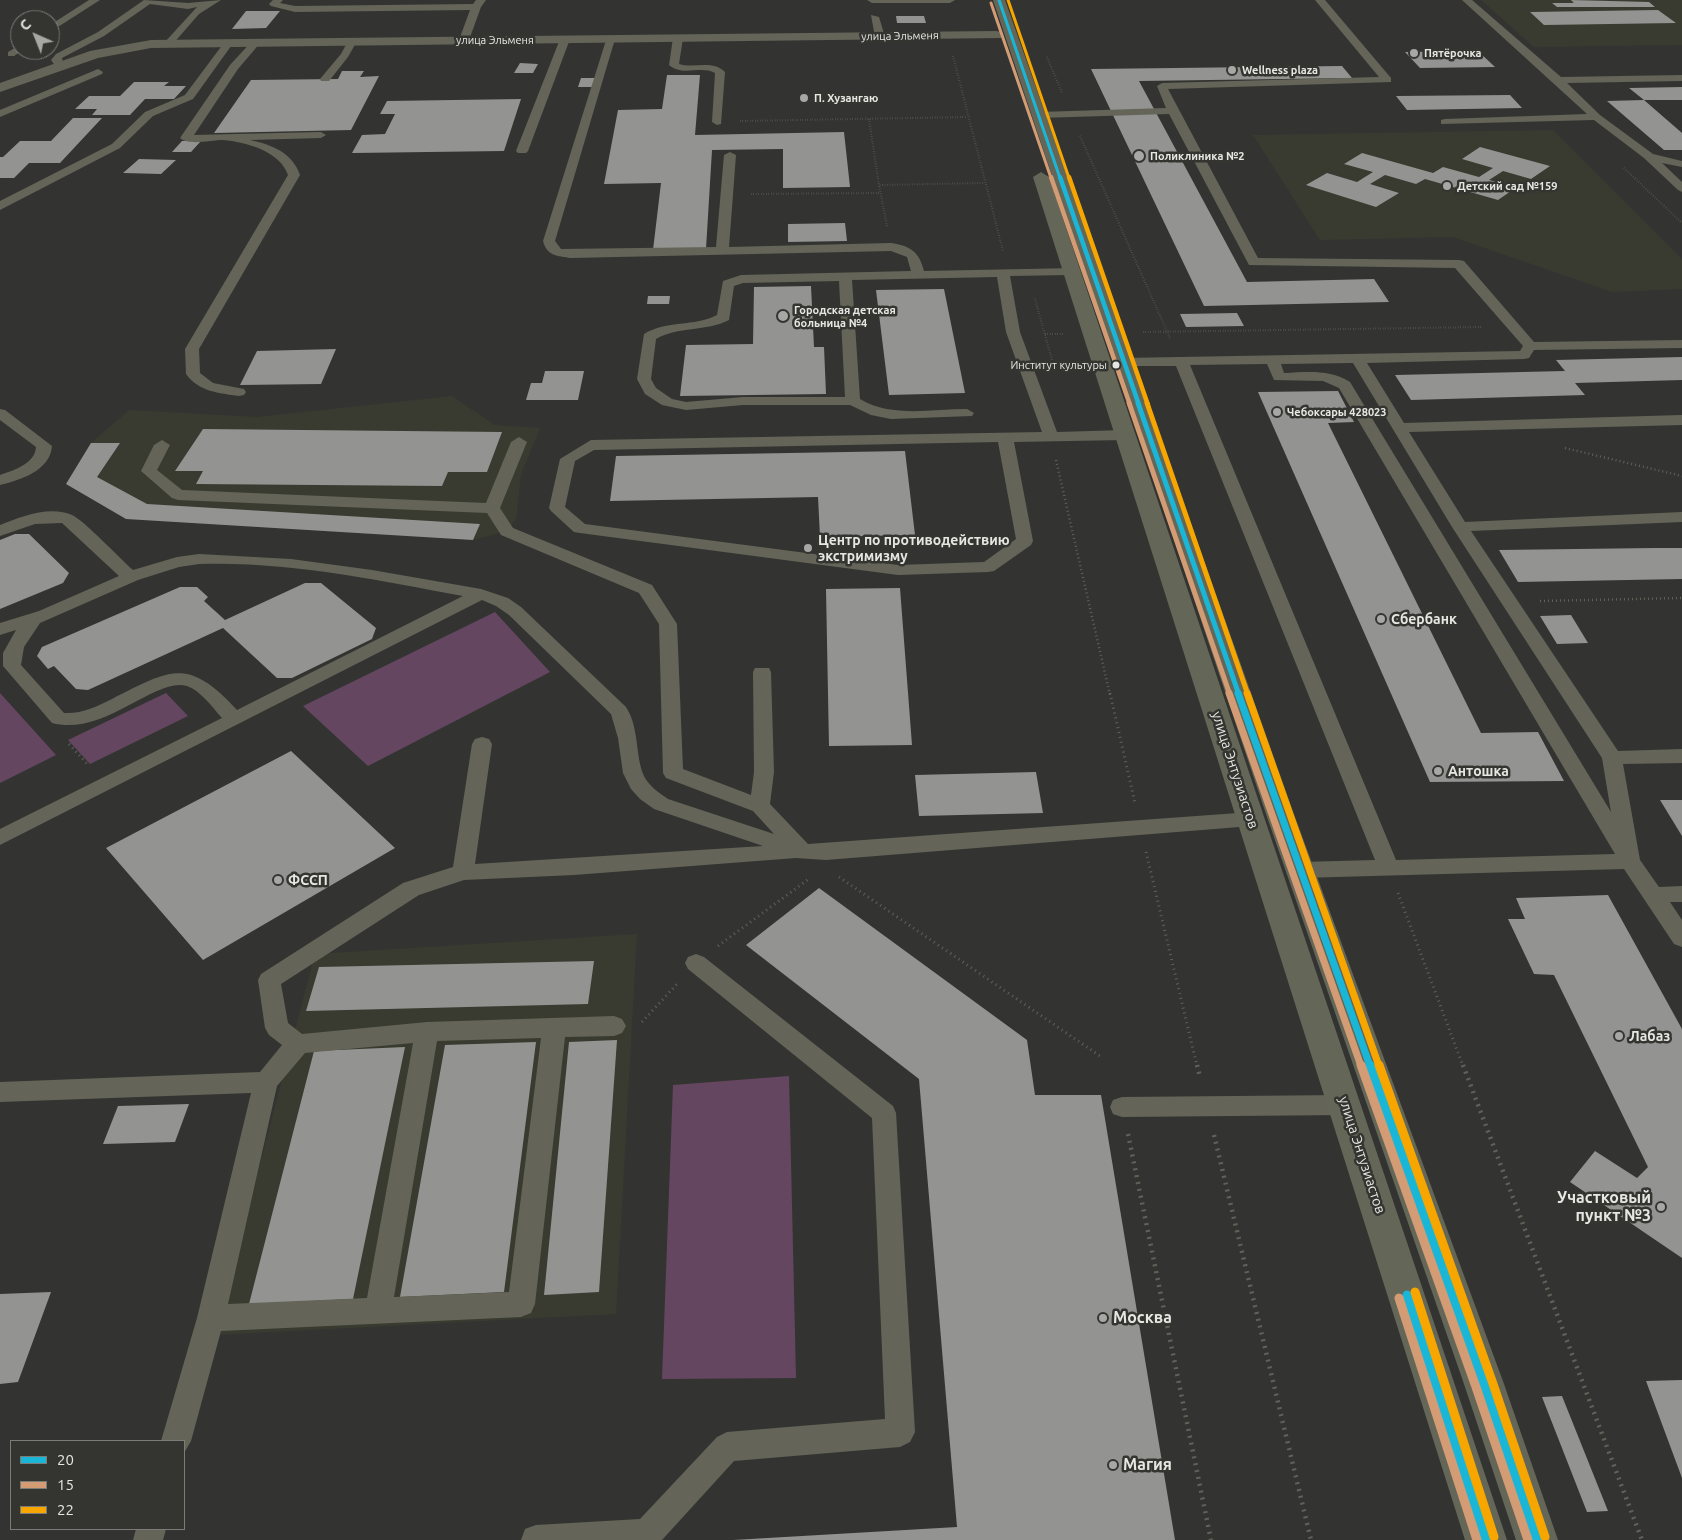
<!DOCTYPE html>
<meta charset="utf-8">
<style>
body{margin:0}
#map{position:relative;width:1682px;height:1540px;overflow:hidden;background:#333431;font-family:Ubuntu,sans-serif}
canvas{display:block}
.legend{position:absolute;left:10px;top:1440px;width:175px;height:90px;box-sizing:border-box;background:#343530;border:1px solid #7b7c78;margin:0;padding:6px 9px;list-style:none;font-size:15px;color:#e6e7e3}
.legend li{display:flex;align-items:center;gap:10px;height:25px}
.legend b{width:25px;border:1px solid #7b7c78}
.north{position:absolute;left:10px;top:10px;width:50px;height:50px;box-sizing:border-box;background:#343530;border:1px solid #7b7c78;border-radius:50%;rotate:316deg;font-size:14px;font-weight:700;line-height:20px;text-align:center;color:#e6e7e3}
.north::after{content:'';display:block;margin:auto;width:18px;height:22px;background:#a7a8a5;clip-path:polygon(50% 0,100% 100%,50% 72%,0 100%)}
</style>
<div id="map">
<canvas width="1682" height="1540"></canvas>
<ul class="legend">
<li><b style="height:6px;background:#1ab6d8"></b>20</li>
<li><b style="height:6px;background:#d39c74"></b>15</li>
<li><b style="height:6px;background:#f7a600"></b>22</li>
</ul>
<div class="north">С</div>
</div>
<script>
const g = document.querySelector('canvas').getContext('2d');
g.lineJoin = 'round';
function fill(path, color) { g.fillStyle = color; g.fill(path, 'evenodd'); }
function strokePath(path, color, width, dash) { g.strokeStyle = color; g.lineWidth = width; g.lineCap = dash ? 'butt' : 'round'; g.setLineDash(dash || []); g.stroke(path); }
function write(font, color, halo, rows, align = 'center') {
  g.font = font + ' Ubuntu,sans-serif'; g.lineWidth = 5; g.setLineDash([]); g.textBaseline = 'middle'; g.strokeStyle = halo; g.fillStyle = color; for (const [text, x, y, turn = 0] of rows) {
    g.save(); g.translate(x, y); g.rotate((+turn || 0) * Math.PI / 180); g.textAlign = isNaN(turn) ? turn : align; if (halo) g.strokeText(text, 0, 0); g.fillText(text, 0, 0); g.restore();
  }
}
const built = new Path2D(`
 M1481,0H1682V45L1534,47Z
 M1553,130L1682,259V289L1612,292L1453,237L1320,240L1253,135Z
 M452,396L495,425L540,428L521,474L516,519L507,531L473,540L126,519L66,484L91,443L129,410L257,417Z
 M637,934L616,1314L215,1335L315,954Z`);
const green = new Path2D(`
 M495,612L550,672L368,766L303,706Z
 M0,693L56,755L0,783Z
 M166,693L188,716L90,764L68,740Z
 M789,1076L796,1378L662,1379L673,1085Z`);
const building = new Path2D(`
 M1571,0L1649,2L1655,7H1557L1552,3H1574Z
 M1658,10L1676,23L1544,25L1530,12Z
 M246,11H280L266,28L232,29Z
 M896,16H924L926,23H897Z
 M1478,51L1495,67L1420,68L1405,52Z
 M520,63L538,64L533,73H514Z
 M1342,66L1352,78L1139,81L1247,282L1374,279L1389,302L1204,306L1091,69Z
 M342,71H364L360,77L379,76L351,130L214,133L251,80L338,79Z
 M667,75H700L695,135L844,132L850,187L783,188V149L712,150L706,249L653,250L661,183L604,184L618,110L662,109Z
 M581,78H598L595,87H578Z
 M134,82H169L164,86H186L174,99H145L130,115H92L97,109H75L89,96H120Z
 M1682,87V100H1644L1629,88Z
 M1510,95L1522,108L1407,110L1396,96Z
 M521,99L504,151L352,153L362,135L385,134L395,114H380L387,101Z
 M1644,100L1682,133V150H1664L1607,101Z
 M73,118H102L60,163H29L14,178H0V157H3L20,141H51Z
 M182,141H201L191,152H172Z
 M1480,147L1550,166L1531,179L1503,171L1489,180L1517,187L1498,200L1425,179L1416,184L1385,175L1370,184L1399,193L1376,207L1306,185L1327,173L1357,182L1373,172L1344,164L1362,153L1433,173L1443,167L1479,177L1493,168L1462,159Z
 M139,159L176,160L161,174L123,173Z
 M845,223L847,241L788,242V224Z
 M811,286L814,347H824L826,394L680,396L686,345L753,344L754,287Z
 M944,289L965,393L889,395L876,290Z
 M648,296H670L669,304H647Z
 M1237,313L1244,326L1186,327L1180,314Z
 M336,349L321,384L240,385L257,351Z
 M1682,357V380L1575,383L1585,395L1411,400L1395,375L1565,371L1556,360Z
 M545,371H584L578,400H526L531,383H542Z
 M1338,391L1354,422L1328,423L1481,733L1538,732L1564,781L1430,782L1258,392Z
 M203,429L502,432L487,472H448L442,486L196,484L203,471H175Z
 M91,443H120L97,477L147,504L480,524L473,540L126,519L66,484Z
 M905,451L915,535L820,537L818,497L610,501L616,456Z
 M15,534H29L69,573L63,583L0,609V540Z
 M1654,548H1682V579L1518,582L1499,550Z
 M305,583H321L376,628L372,639L292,678H277L223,628L88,690L76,689L54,666L48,669L37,656L42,647L180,587H197L208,597L204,601L225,620Z
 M900,588L912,745L829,746L826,589Z
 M1571,615L1588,643L1557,644L1540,616Z
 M291,751L395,848L203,960L106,848Z
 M1036,772L1043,813L919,816L915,775Z
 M1660,800H1682V836Z
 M819,888L1027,1040L1035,1095H1101L1175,1540H733L957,1527L919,1079L746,945Z
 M1608,895L1682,1029V1258L1570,1182L1595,1151L1637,1178L1648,1167L1554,975L1534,974L1508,919H1525L1516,898Z
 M594,961L588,1004L306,1011L319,967Z
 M617,1040L599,1292L544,1295L569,1042Z
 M536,1042L504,1292L400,1297L445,1045Z
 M405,1047L353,1299L249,1304L314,1051Z
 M189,1104L175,1142L103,1144L118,1106Z
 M51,1292L18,1382L0,1384V1294Z
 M1682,1380V1478L1646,1381Z
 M1562,1396L1608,1511L1587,1512L1542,1397Z`);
const pathFar3 = new Path2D(`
 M953,56L1003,251
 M1047,57L1062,93
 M869,119L879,185
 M740,121L967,117
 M1080,136L1170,338
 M1624,168L1682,223
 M751,194L880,193
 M887,226L879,185L984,183
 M1035,299L1052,360
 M1143,332L1482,327
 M1045,334H1065`);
const pathFar2 = new Path2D(`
 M1565,448L1682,476
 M1056,460L1110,695
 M1540,601L1682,598`);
const pathFar1 = new Path2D(`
 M1110,693L1135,803
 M69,744L88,765
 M1146,852L1197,1066
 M839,877L1100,1056
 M1398,893L1463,1066
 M718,946L810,878
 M642,1022L677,984`);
const path = new Path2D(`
 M1197,1065L1200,1077
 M1463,1065L1642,1540
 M1128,1134L1211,1540
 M1214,1135L1311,1540`);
const service = new Path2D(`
 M89,0H100L50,32V25Z
 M144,0L188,3L221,0L199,14L172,45L164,43L197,7L188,9L150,4L104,36L62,58L64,67H56L51,60L56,54L98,32Z
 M273,0H283L280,3L295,6L473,4L476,0H486L481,7L469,40L464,43L459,40L470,10L295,12L271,6L269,4Z
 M867,0H955L950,3H872Z
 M1315,0H1325L1391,78V82L1168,89L1258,258L1459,260L1464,261L1534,342L1682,340V348L1534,350L1529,358L1524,359L1367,363L1404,423L1682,415V425L1409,432L1465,522L1682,512V522L1471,531L1618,751L1682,749V763L1623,764L1640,860L1659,887L1682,886V902H1670L1682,920V947L1674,944L1624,869L1300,878L1292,876L1289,870L1292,864L1300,862L1375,860L1176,366H1123L1116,362L1123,358L1520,351L1523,346L1455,268L1249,265L1169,114L1039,118L1034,115L1039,112L1166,108L1157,86L1162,83L1379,77ZM1353,363L1452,527L1602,758L1611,812L1350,382C1330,369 1307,372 1284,373L1281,364ZM1267,364L1274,380L1323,381L1339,388L1615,854L1396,860L1190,365Z
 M1462,0H1472L1561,77L1682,75V81L1567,83L1600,115L1653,154L1682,161V167L1662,163L1682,182V192L1678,190L1644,158L1594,120L1441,124V120L1445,119L1587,114Z
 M871,15L879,17L885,37L883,39L875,37Z
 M678,35L683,38L679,64C694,69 712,59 725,72L721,124L717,125L712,122L715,73C701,65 682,77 669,65L673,38Z
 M565,36L570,39L528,151L526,153H518L516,151L560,39Z
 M607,37L615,39L555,241L561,249L716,247L724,155L730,152L736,155L729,247L891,243C910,246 919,251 924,271L1076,268L1077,271L1076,274L1071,275L1010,276L1020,332L1057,432L1125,430L1133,435L1125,440L1014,442L1033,541L1031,545L994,571L988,572L898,575L580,533L574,532L551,511L549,508L560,459L591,440L1042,432L1006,332L997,277L852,280L860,399C890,418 933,409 967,409L974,413L972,416L891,419L871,415L850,405H743L686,410L662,405L645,394L637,379L644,334C667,320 694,327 717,315L723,281L741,275L911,271L907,257L891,251L571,258C557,256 547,256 543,241ZM839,281L845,397H743L686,402L672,399L656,388L651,379L656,339C678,326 706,332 729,320L734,286L743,283ZM998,442L1016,539L984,562L898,565L585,524L565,507L575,461L594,450Z
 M349,39L357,41L348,57L329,81H321L320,79L341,54Z
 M226,40L234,42L193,99L153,116L120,148L0,210V201L112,144L145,112L185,95Z
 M253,40L261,42L238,69L194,135L321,132L326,135L321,138L250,140C272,145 292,152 300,175L199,349L200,373L213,383L244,389L246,392L244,395L239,396C219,393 199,392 186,374L185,349L288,175C280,151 246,142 223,140C211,140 189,146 180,138L230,65Z
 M20,45V50H23L14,56H8V52Z
 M98,69L103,72L102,74L0,117V110Z
 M0,409L5,410L52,446C50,471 20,480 0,485V475C14,470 35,464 36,447L0,420Z
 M519,437L527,442L500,508L513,528L652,585L677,624L683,769L751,795L754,772L753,672L755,668H769L771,672L774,772L770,804L808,844L1252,812L1259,814L1262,819L1259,824L1252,826L826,860L796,858L574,875L464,880L419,895L281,984L288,1023L302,1034L427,1022L614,1016L622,1019L626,1026L622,1033L614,1036L565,1037L535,1304L531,1313L521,1317L221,1331L191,1441L184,1453V1441H161L197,1318L251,1093L0,1102V1082L260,1072L282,1045L269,1035L265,1028L258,980L261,974L403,883L453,867L472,744L475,739L482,737L489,739L492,744L475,864L763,846L654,809L640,799L631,789L623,773L618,738L611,714L509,615L496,606L482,600L0,845V829L222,718C212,707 201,691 187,686C156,676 104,737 52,723L3,666V653L16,630L0,635V623L39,611L119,576L62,523L35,524L0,536V525C20,517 50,505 72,515C85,521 120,559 133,570L177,557L199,554L291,559L372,570L481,589L508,598L521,607L626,707C641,730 634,763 647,781C653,789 661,794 668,799L774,834L753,811L666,778L663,773L659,624L639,593L501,535L487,513L178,500L172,498L141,471L154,445L162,440L170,445L157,470L182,490L486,503L511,442ZM199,564C287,561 377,580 463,596L237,710C188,657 171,669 112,699C96,707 82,714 64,713L21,665L24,647L40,623L138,580L179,567ZM541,1038L509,1292L394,1297L437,1041ZM413,1043L367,1298L228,1304L277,1086L305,1053Z
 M696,954L704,957L893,1106L896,1113L915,1432L910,1442L900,1447L734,1461L662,1540H521L525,1529L536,1525L640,1519L717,1437L727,1432L885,1419L872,1118L688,969L685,963L688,957Z
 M1346,1095L1355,1098L1358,1105L1355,1112L1346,1115L1122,1117L1113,1114L1110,1107L1113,1100L1122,1097Z
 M136,1529H166L163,1540H133Z`);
const tertiary = new Path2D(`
 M996,31L1001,32L1003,35L1001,38L151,48L98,58L0,92V83L90,51L151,40Z`);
const secondary = new Path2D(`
 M993,0H1005L1295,817L1504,1384L1558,1540H1516L1464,1384L1267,817Z
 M1041,172L1049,177L1507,1540H1465L1033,177Z`);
const bus1Far4 = new Path2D(`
 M999,0L1060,178`);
const bus1Far3 = new Path2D(`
 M1060,177L1139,405`);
const bus1Far2 = new Path2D(`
 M1138,403L1239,695`);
const bus1Far1 = new Path2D(`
 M1238,693L1370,1066`);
const bus1 = new Path2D(`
 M1370,1065L1484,1384L1537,1540
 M1407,1295L1486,1540`);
const bus2Far4 = new Path2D(`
 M991,3L1051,178`);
const bus2Far3 = new Path2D(`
 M1051,177L1130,405`);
const bus2Far2 = new Path2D(`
 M1129,403L1230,695`);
const bus2Far1 = new Path2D(`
 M1229,693L1361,1066`);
const bus2 = new Path2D(`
 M1361,1065L1476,1387L1528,1540
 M1399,1298L1477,1540`);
const bus3Far4 = new Path2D(`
 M1008,0L1069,178`);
const bus3Far3 = new Path2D(`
 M1069,177L1148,405`);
const bus3Far2 = new Path2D(`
 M1147,403L1248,695`);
const bus3Far1 = new Path2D(`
 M1247,693L1379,1066`);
const bus3 = new Path2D(`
 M1379,1065L1492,1381L1545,1537
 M1415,1292L1494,1537`);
const markers = [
 [1414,53,5,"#a7a8a5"],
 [1232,70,5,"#a7a8a5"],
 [804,98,5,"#a7a8a5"],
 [1139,156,6,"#a7a8a5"],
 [1447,186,5,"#a7a8a5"],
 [783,316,6,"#a7a8a5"],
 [1116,365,4.5,"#e6e7e3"],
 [1277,412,5,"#a7a8a5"],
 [808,548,5,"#a7a8a5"],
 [1381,619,5,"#a7a8a5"],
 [1438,771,5,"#a7a8a5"],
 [278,880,5,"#a7a8a5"],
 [1619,1036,5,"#a7a8a5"],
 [1661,1207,5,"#a7a8a5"],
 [1103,1318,5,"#a7a8a5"],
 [1113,1465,5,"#a7a8a5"]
];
const farStreetnames = [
 ["улица Эльменя",900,36,-1],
 ["улица Эльменя",495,40]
];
const farPoinames = [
 ["Пятёрочка",1424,53],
 ["Wellness plaza",1242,70],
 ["П. Хузангаю",814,98],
 ["Поликлиника №2",1150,156],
 ["Детский сад №159",1457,186],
 ["Городская детская",794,310],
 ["больница №4",794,323],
 ["Чебоксары 428023",1287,412]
];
const farBusnames = [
 ["Институт культуры",1107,365]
];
const poiNames = [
 ["Центр по противодействию",818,540],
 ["экстримизму",818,556],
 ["Сбербанк",1391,619],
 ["Антошка",1448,771],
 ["ФССП",288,880],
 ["Лабаз",1629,1036]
];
const streetNames = [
 ["улица Энтузиастов",1235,770,72],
 ["улица Энтузиастов",1362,1155,72]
];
const nearPoinames = [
 ["Участковый",1651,1198,"right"],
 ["пункт №3",1651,1216,"right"],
 ["Москва",1113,1318],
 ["Магия",1123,1465]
];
fill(built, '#393b30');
fill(green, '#654661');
fill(building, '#939491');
strokePath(pathFar3, '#606259', 2, [0.5, 2]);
strokePath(pathFar2, '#606259', 2.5, [1, 3]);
strokePath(pathFar1, '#606259', 3, [1, 4]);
strokePath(path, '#606259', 4.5, [2, 5]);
fill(service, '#646558');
fill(tertiary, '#646558');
fill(secondary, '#646757');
strokePath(bus1Far4, '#1ab6d8', 3);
strokePath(bus1Far3, '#1ab6d8', 4.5);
strokePath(bus1Far2, '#1ab6d8', 5);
strokePath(bus1Far1, '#1ab6d8', 7);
strokePath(bus1, '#1ab6d8', 9);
strokePath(bus2Far4, '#d39c74', 3);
strokePath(bus2Far3, '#d39c74', 4.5);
strokePath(bus2Far2, '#d39c74', 5);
strokePath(bus2Far1, '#d39c74', 7);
strokePath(bus2, '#d39c74', 9);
strokePath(bus3Far4, '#f7a600', 3);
strokePath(bus3Far3, '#f7a600', 4.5);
strokePath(bus3Far2, '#f7a600', 5);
strokePath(bus3Far1, '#f7a600', 7);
strokePath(bus3, '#f7a600', 9);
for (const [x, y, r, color] of markers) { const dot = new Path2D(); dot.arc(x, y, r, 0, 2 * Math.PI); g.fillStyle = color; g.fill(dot); strokePath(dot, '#343530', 2); }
write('11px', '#e6e7e3', '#343530', farStreetnames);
write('bold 11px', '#e6e7e3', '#343530', farPoinames, 'left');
write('11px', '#e6e7e3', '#343530', farBusnames, 'right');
write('bold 14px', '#e6e7e3', '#343530', poiNames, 'left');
write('14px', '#e6e7e3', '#343530', streetNames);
write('bold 16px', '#e6e7e3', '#343530', nearPoinames, 'left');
</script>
